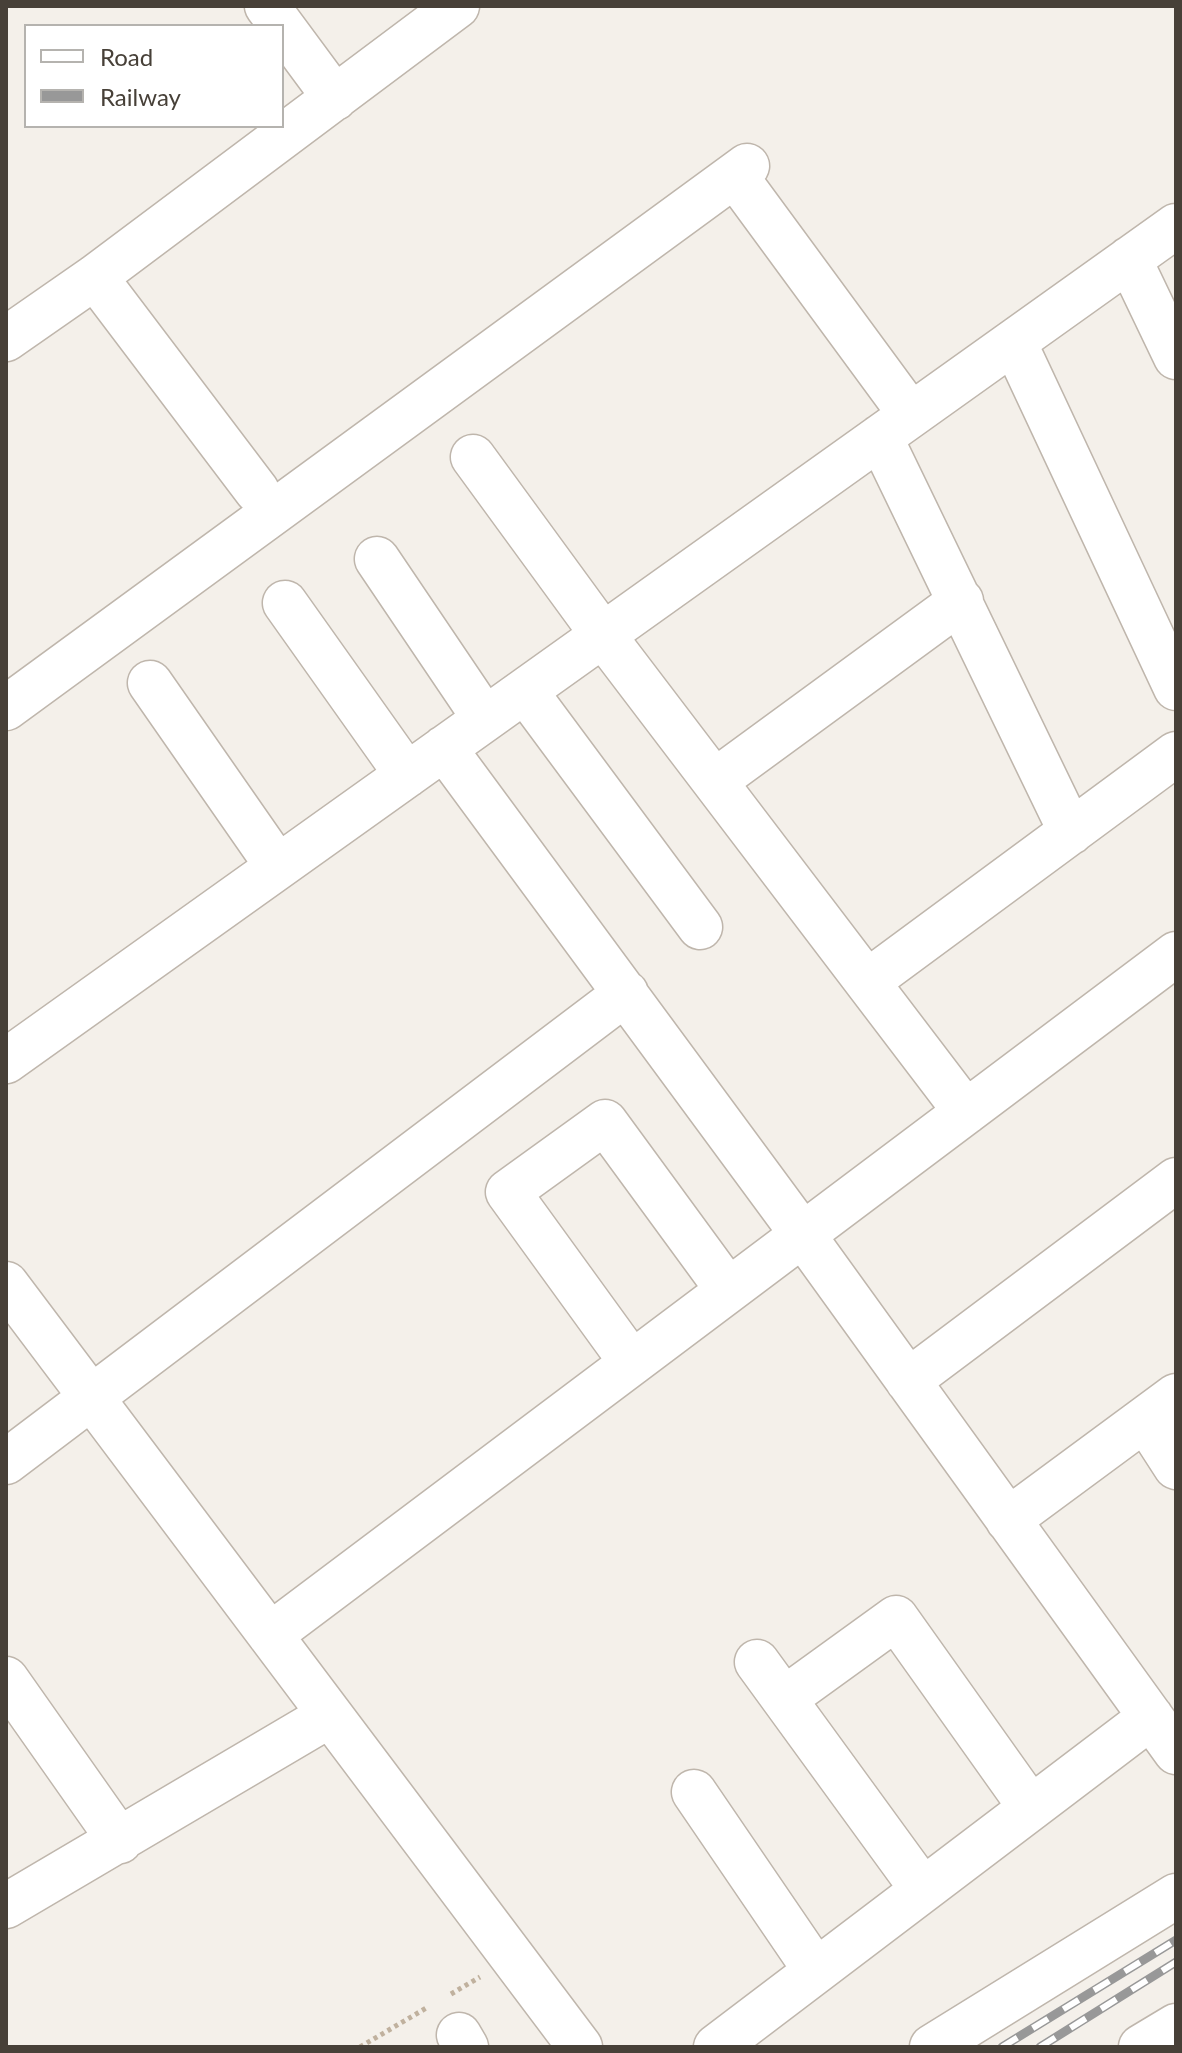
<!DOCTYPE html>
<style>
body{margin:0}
#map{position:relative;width:1182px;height:2053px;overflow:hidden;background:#f4f0ea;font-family:Lato,sans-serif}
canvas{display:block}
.frame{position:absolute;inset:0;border:8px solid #474038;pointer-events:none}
.legend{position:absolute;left:24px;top:24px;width:260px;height:104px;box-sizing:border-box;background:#fff;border:2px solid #b5b3af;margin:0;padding:10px 14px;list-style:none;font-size:24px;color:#474038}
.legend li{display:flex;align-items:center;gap:16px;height:40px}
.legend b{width:40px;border:2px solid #b5b3af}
</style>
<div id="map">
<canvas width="1182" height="2053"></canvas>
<div class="frame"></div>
<ul class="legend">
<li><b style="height:10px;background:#fff"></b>Road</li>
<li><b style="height:10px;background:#989898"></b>Railway</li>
</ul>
</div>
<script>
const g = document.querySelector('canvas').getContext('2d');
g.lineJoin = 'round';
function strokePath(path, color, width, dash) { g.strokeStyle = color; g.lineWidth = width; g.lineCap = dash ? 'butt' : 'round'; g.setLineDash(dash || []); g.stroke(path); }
const path = new Path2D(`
 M451,1994L480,1977
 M360,2047L428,2007`);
const minor = new Path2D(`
 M267,6L335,98
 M742,185L911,415
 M1129,259L1176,357
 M95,277L257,491
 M6,339L95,277L457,6
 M1014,342L1176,688
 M880,437L1071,832
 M473,457L603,635L966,1112
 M377,559L485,719
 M285,603L407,775
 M150,683L278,867
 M525,691L700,927
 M6,708L747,166
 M444,748L803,1235L1176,1752
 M715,781L961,601
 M867,982L1176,754
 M6,1061L1176,226
 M6,1284L580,2047
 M632,1363L508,1192L605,1122L728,1290
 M908,1381L1176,1180
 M1145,1419L1176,1467
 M6,1462L626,993
 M1008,1520L1176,1396
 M270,1635L1176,954
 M757,1662L923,1890
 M6,1679L120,1841
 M784,1699L896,1618L1031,1808
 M694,1792L816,1971
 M6,1906L330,1715
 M459,2035L466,2047
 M716,2047L1151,1717
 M932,2047L1176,1896
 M1141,2047L1176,2026`);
const rail = new Path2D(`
 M1002,2047L1176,1940
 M1040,2047L1176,1962`);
strokePath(minor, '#bfb6ac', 47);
strokePath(path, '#c0b19e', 5, [4, 4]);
strokePath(minor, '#fff', 44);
strokePath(rail, '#989898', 9);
strokePath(rail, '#fff', 6, [18]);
</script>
